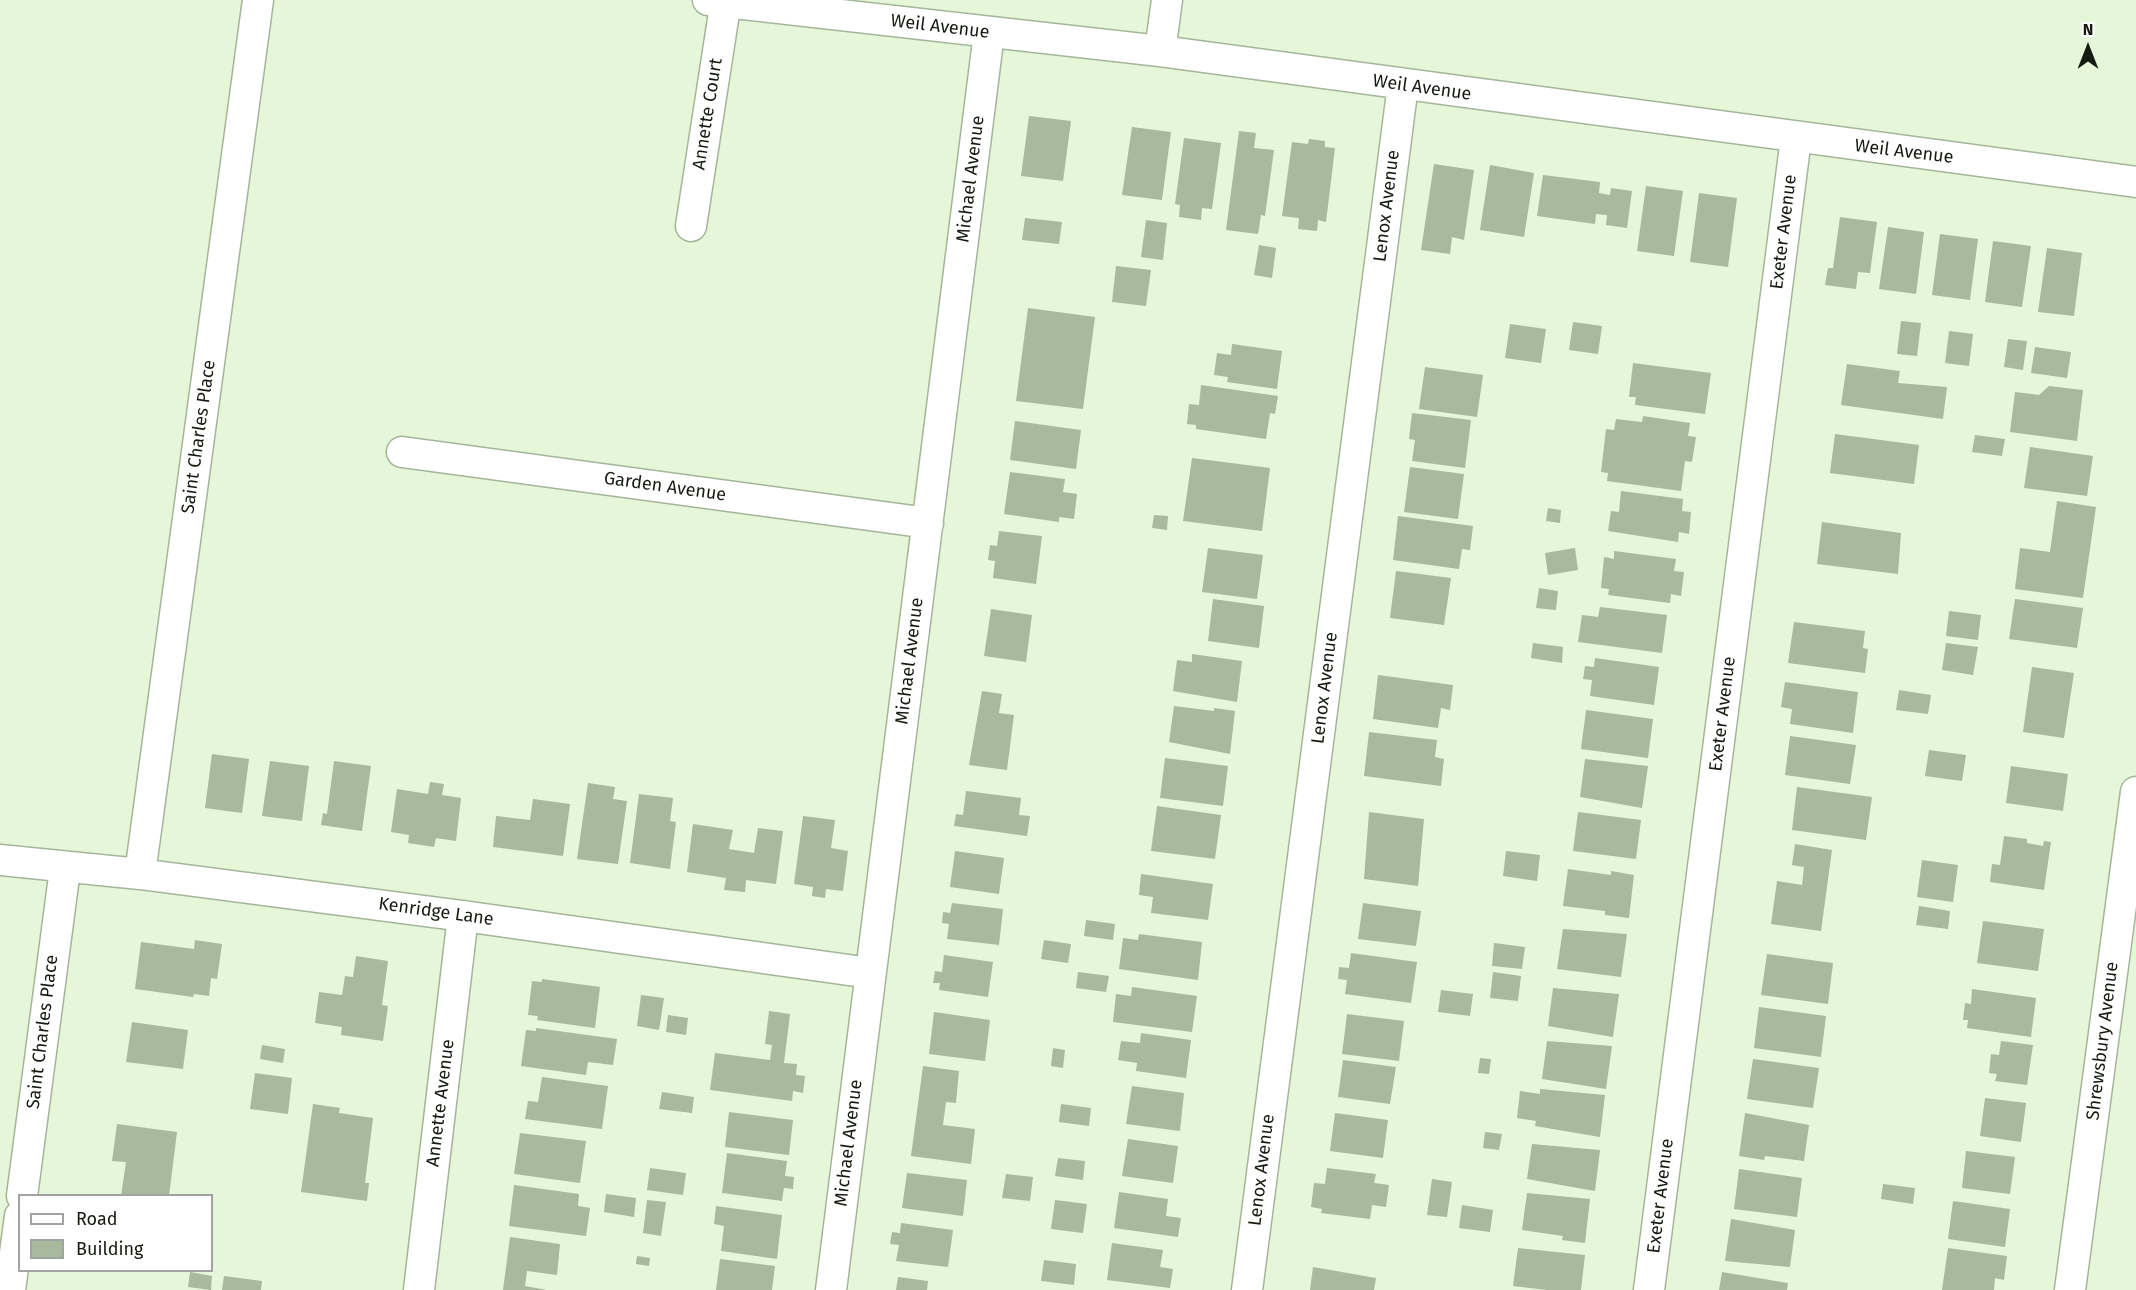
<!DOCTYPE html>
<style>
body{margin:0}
#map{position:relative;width:2136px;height:1290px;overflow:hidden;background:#e5f6d9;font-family:"Fira Sans",sans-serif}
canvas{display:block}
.legend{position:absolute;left:18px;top:1194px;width:195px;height:78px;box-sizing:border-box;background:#fff;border:2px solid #a1a4a0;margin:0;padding:8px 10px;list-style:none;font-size:18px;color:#151b11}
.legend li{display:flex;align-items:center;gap:12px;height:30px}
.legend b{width:30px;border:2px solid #a1a4a0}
.north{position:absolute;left:2058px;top:18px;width:60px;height:60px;-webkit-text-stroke:4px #fff;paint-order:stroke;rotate:0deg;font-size:16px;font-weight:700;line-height:24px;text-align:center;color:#151b11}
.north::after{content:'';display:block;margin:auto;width:21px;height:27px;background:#151b11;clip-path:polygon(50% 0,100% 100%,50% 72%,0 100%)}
</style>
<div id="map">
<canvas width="2136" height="1290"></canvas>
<ul class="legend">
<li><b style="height:8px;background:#fff"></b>Road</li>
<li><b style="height:16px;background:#a9b99e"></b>Building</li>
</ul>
<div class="north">N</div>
</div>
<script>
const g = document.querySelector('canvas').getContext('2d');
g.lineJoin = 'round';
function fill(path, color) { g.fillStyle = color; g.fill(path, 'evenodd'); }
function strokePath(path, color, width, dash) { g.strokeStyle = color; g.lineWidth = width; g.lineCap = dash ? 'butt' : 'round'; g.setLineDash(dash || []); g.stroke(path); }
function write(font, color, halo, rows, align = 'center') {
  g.font = font + ' "Fira Sans",sans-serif'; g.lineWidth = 6; g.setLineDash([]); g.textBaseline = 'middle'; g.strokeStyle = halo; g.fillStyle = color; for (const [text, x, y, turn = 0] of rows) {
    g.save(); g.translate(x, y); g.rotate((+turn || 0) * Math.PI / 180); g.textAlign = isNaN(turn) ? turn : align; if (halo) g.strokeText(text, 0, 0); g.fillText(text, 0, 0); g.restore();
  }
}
const building = new Path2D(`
 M1029,116L1071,121L1063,181L1021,176Z
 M1132,127L1171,132L1162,200L1122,195Z
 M1239,131L1256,133L1254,148L1274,150L1265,216L1261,215L1258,234L1226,230Z
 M1184,138L1221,143L1212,209L1202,208L1201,220L1179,217L1180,205L1175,204Z
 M1309,139L1325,141V147L1335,148L1326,222L1318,220L1317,231L1298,229L1299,218L1282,216L1292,142L1308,144Z
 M1434,164L1474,170L1464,240L1452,237L1450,254L1421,250Z
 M1490,165L1534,173L1524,237L1480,230Z
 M1543,175L1600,182L1599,193L1610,195L1611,188L1632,191L1627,228L1606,225L1607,215L1596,214L1595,224L1537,216Z
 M1646,186L1683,191L1674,256L1637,251Z
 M1699,193L1737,198L1728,267L1690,262Z
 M1840,217L1877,222L1870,273L1858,272L1856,289L1825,285L1828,268H1833Z
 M1025,218L1062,222L1059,244L1022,240Z
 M1146,220L1167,223L1163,260L1141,257Z
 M1888,227L1924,232L1916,294L1879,289Z
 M1940,234L1978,239L1970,300L1932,295Z
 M1993,241L2031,246L2022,307L1985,302Z
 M1259,245L1276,248L1272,278L1254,275Z
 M2047,248L2082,253L2074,316L2038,312Z
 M1116,266L1151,270L1146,306L1112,302Z
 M1028,308L1095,317L1083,409L1016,401Z
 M1901,321L1921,323L1917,356L1897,354Z
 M1573,322L1602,326L1598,354L1569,350Z
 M1510,324L1546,329L1541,363L1505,358Z
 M1949,331L1973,334L1969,366L1945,363Z
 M2008,339L2027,341L2023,370L2004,367Z
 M1232,344L1282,351L1277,389L1227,382L1228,377L1214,375L1217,353L1231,355Z
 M2035,347L2071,352L2067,378L2031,373Z
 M1633,363L1711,373L1705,414L1635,405L1636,397H1629Z
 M1847,364L1900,371L1898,383L1947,387L1943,419L1841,405Z
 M1425,367L1483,375L1477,417L1419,409Z
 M1201,385L1278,396L1275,414L1270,413L1266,439L1196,429V425L1187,424L1189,404L1199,405Z
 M2049,386L2083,390L2077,441L2010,432L2015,392L2039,395Z
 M1412,413L1471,420L1465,468L1412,461L1415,440L1409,439Z
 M1643,416L1690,423L1688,436L1696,437L1692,462L1685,461L1681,491L1607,481L1608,473L1601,472L1606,429L1614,430L1616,419L1642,422Z
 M1015,421L1081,430L1076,469L1010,460Z
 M1835,434L1919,445L1914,484L1830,473Z
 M1975,435L2005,439L2002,456L1972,452Z
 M2030,447L2093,456L2087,496L2024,488Z
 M1192,458L1270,468L1262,531L1183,521Z
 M1410,467L1464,474L1458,519L1404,512Z
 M1010,472L1065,479L1063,492L1077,494L1074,519L1059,517V522L1004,514Z
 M1621,491L1683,499L1682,511L1691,512L1689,534L1679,532L1678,542L1608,531L1611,511L1619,512Z
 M2057,501L2096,507L2083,598L2015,589L2020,548L2050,552Z
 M1548,508L1561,510L1560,523L1546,521Z
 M1154,515L1168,516L1167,530L1152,528Z
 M1398,516L1473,526L1470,550L1462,549L1459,569L1393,560Z
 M1822,522L1901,533L1898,574L1817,564Z
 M999,531L1042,536L1036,584L993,578L995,561L988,560L990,545L997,546Z
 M1208,548L1263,555L1257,599L1202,592Z
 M1575,548L1578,570L1548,575L1545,553Z
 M1614,551L1676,559L1674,571L1684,572L1681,596L1671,594L1670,603L1608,595L1609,589L1601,588L1604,557L1614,559Z
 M1396,571L1451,578L1444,625L1390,618Z
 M1539,588L1558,591L1556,610L1536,608Z
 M1213,599L1264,606L1259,648L1208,641Z
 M2015,599L2083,608L2077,648L2009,639Z
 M1600,607L1667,615L1662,653L1578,642L1582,615L1598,617Z
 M991,609L1032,615L1026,662L984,656Z
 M1949,611L1981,615L1978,640L1946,636Z
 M1794,622L1865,631L1863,648L1868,649L1865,673L1788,663Z
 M1533,643L1563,647L1562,663L1531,658Z
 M1946,643L1978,647L1973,675L1942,670Z
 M1192,654L1242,661L1237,702L1173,691L1177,660L1192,662Z
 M1595,658L1659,667L1654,705L1590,696L1592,680L1583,679L1585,666L1594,667Z
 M2032,667L2074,673L2064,738L2023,732Z
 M1378,675L1453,685L1450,710L1441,708L1438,728L1373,719Z
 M1785,682L1858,692L1853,733L1790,724L1792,709L1781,707Z
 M1899,690L1931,695L1928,714L1896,710Z
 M982,691L1002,694L999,713L1014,715L1007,770L969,765Z
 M1174,706L1214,711V708L1235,711L1230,754L1169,742Z
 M1586,710L1653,719L1648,758L1581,749Z
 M1369,732L1437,740L1435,757L1444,759L1441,786L1364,776Z
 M1790,736L1856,745L1850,784L1785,775Z
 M1929,750L1966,755L1962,781L1925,776Z
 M212,754L249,759L242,813L205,808Z
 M1165,758L1228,766L1223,806L1160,798Z
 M1585,759L1648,766L1642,808L1580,797Z
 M270,761L309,766L302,821L262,816Z
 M334,761L371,766L362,831L321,825L323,813L327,814Z
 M2011,766L2068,774L2063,811L2006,803Z
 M430,782L444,784L442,795L461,798L456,841L436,838L434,847L408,843L409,835L391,832L397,789L428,794Z
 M588,783L615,787L613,799L627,801L618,864L577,859Z
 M1797,787L1872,797L1866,840L1792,830Z
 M966,791L1021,798L1019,815L1030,816L1027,836L954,826L956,814L963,815Z
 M639,794L673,798L670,821L676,822L670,869L630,863Z
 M533,799L570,804L563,856L493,847L496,816L530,820Z
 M1157,806L1221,815L1215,859L1151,851Z
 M1369,812L1424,819L1418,886L1364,879Z
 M1578,812L1641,820L1636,859L1573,851Z
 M803,816L835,820L831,848L848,851L843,891L826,889L825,898L812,896L813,887L794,884Z
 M693,824L733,830L729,849L754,853L758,828L783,831L776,884L746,880L745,892L724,890L726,878L687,872Z
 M2004,836L2027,839V843L2043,846L2044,841L2051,842L2044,890L1990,882L1992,864L2000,865Z
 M1795,844L1832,850L1821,931L1771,924L1777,881L1802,885L1804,867L1792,865Z
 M955,851L1004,858L999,894L950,887Z
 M1506,851L1540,855L1537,881L1503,876Z
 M1922,860L1958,865L1953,902L1917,897Z
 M1568,869L1611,875V871L1634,875L1629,918L1605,915V911L1563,906Z
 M1141,874L1213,884L1208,920L1151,913L1153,897L1139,895Z
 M952,903L1003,909L999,945L947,939L949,924L942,923L943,912L950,913Z
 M1363,903L1421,911L1416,946L1358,939Z
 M1919,906L1950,911L1948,929L1916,925Z
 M1086,920L1115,924L1113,940L1084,936Z
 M1983,921L2044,929L2038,971L1977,963Z
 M1563,929L1627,934L1621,977L1557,969Z
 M1139,934L1202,942L1198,980L1119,969L1123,938L1138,940Z
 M195,940L222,944L217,979L211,978L209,996L194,994L193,997L135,989L141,942L194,949Z
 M1044,940L1071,944L1068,963L1041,959Z
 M1494,943L1525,947L1522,969L1492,966Z
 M1351,953L1417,962L1411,1003L1345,994L1347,980L1338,979L1339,967L1349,968Z
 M1767,954L1833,963L1828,1004L1761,995Z
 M944,955L993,962L988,997L939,990L940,983H933L935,971L942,972Z
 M356,956L388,961L382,1005L388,1006L383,1041L341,1035L342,1027L315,1023L319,992L342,995L345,976L353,977Z
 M1078,972L1109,976L1106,992L1076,988Z
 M1493,972L1521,976L1518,1001L1490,998Z
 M542,979L600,987L595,1028L537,1020L538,1016L528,1015L532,981L542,982Z
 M1132,987L1197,996L1192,1032L1113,1022L1116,994L1131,996Z
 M1553,988L1619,994L1613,1037L1548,1026Z
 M1972,989L2036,998L2031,1037L1967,1028L1968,1020H1963L1965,1003L1971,1004Z
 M1441,990L1473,994L1470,1016L1438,1012Z
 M641,995L664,998L659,1030L637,1026Z
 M1759,1007L1826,1016L1821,1057L1754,1048Z
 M769,1011L790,1014L784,1063L797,1064L796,1075L805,1076L803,1093L793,1091L792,1101L710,1090L715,1053L770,1060L772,1045L765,1044Z
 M934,1012L990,1020L985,1061L929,1054Z
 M1347,1014L1404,1021L1399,1061L1342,1054Z
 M668,1015L688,1018L686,1035L666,1032Z
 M132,1022L188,1030L183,1069L126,1062Z
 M536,1028L617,1039L613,1065L588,1062L586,1075L521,1066L526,1030L536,1031Z
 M1141,1033L1191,1040L1186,1078L1136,1071L1137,1063L1118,1060L1121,1041L1140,1043Z
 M1547,1041L1612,1046L1606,1089L1542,1079Z
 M2001,1041L2033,1045L2027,1085L1995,1081L1997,1074L1989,1073L1991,1054L1999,1055Z
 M262,1045L285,1049L283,1063L260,1059Z
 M1053,1048L1065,1050L1063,1068L1051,1066Z
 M1480,1058L1491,1059L1489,1074L1478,1073Z
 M1753,1059L1819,1068L1813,1108L1747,1099Z
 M1343,1060L1396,1067L1390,1104L1338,1097Z
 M923,1066L959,1071L956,1103L946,1102L943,1125L975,1129L971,1164L911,1156Z
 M255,1073L292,1078L288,1114L250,1109Z
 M542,1077L608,1086L602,1129L525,1119L528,1101L538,1102Z
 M1132,1086L1184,1093L1180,1131L1126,1124Z
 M1540,1089L1605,1095L1600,1137L1535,1126L1536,1121L1517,1118L1520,1091L1540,1094Z
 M662,1092L694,1097L692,1113L659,1109Z
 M1985,1098L2026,1103L2021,1142L1980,1136Z
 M313,1104L340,1108L339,1113L373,1118L365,1183H369L367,1201L301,1192Z
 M1061,1104L1091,1108L1089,1126L1059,1122Z
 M729,1112L793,1120L789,1155L725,1147Z
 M1335,1113L1388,1120L1383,1158L1330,1151Z
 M1745,1113L1809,1125L1804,1161L1765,1156L1764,1160L1739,1156Z
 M117,1124L177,1132L169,1196H121L126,1162L112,1161Z
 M1485,1132L1502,1134L1499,1150L1483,1148Z
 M520,1133L586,1141L580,1183L514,1174Z
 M1128,1139L1178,1146L1173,1183L1122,1176Z
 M1532,1144L1600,1150L1595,1191L1527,1179Z
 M1966,1151L2015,1157L2010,1194L1962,1188Z
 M727,1153L787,1161L785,1176L794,1177L793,1189L784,1188L782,1201L722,1193Z
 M1058,1158L1085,1161L1083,1180L1055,1176Z
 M650,1168L686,1173L683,1195L647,1190Z
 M1327,1168L1376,1174L1374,1183L1389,1185L1386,1207L1372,1205L1370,1219L1321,1213L1322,1209L1311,1207L1314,1183L1325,1184Z
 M1739,1169L1802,1178L1797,1217L1734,1209Z
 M907,1173L967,1180L963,1216L902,1208Z
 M1006,1174L1033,1177L1030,1201L1002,1198Z
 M1432,1179L1452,1182L1447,1217L1427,1215Z
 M1883,1184L1915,1188L1913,1204L1881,1199Z
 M514,1185L579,1194L578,1206L590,1208L586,1236L509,1226Z
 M1119,1192L1168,1199L1166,1216L1181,1218L1178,1237L1114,1228Z
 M1527,1193L1590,1199L1585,1243L1562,1240L1563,1236L1522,1230Z
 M606,1194L636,1198L634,1217L604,1212Z
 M647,1200L666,1202L661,1236L643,1233Z
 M1055,1200L1087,1204L1083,1233L1051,1229Z
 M1953,1201L2010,1209L2005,1247L1948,1239Z
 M1462,1205L1493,1210L1490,1232L1459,1228Z
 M716,1206L782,1215L777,1259L721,1251L724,1226L714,1224Z
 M1731,1219L1795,1230L1790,1267L1725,1261Z
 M901,1223L953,1230L948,1267L896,1261L899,1245L890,1244L892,1232L900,1233Z
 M510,1237L560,1244L557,1275L527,1271L525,1286L547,1290H503Z
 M1112,1243L1163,1250L1160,1267L1173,1269L1170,1288L1107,1280Z
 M1518,1248L1585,1255L1581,1290H1547L1513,1286Z
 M1948,1248L2007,1256L2004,1280L1995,1278L1994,1290H1942Z
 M637,1256L650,1258L649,1266L636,1264Z
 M720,1259L775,1266L772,1290H716Z
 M1044,1260L1076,1264L1074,1285L1041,1281Z
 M1313,1267L1376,1278L1374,1290H1310Z
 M190,1272L212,1276L211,1290L188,1287Z
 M1722,1272L1788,1283L1787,1290H1719Z
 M224,1276L262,1281L261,1290H222Z
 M898,1277L928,1281L927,1290H896Z`);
const minor = new Path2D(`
 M708,0L1160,51L2136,182
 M1160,51L1167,0
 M691,226L726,0
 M402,452L928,523
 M0,860L140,874L463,916L870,973
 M140,874L258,0
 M22,1196L65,869
 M10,1290L20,1216
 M419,1290L463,916
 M831,1290L989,33
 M1247,1290L1403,85
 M1649,1290L1796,138
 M2070,1290L2136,792`);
const streetNames = [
 ["Weil Avenue",940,27,7],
 ["Weil Avenue",1422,88,8],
 ["Annette Court",708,114,-81],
 ["Weil Avenue",1904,152,7],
 ["Michael Avenue",971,179,-83],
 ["Lenox Avenue",1387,206,-83],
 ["Exeter Avenue",1784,232,-83],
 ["Saint Charles Place",199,437,-82],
 ["Garden Avenue",665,487,8],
 ["Michael Avenue",910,661,-83],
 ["Lenox Avenue",1325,688,-83],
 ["Exeter Avenue",1723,714,-83],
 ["Kenridge Lane",436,912,8],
 ["Saint Charles Place",43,1032,-83],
 ["Shrewsbury Avenue",2103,1041,-83],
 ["Annette Avenue",441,1103,-83],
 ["Michael Avenue",849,1143,-83],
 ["Lenox Avenue",1262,1170,-83],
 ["Exeter Avenue",1661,1196,-83]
];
fill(building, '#a9b99e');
strokePath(minor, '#a5b59a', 33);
strokePath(minor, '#fff', 30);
write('18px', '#151b11', '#fff', streetNames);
</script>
